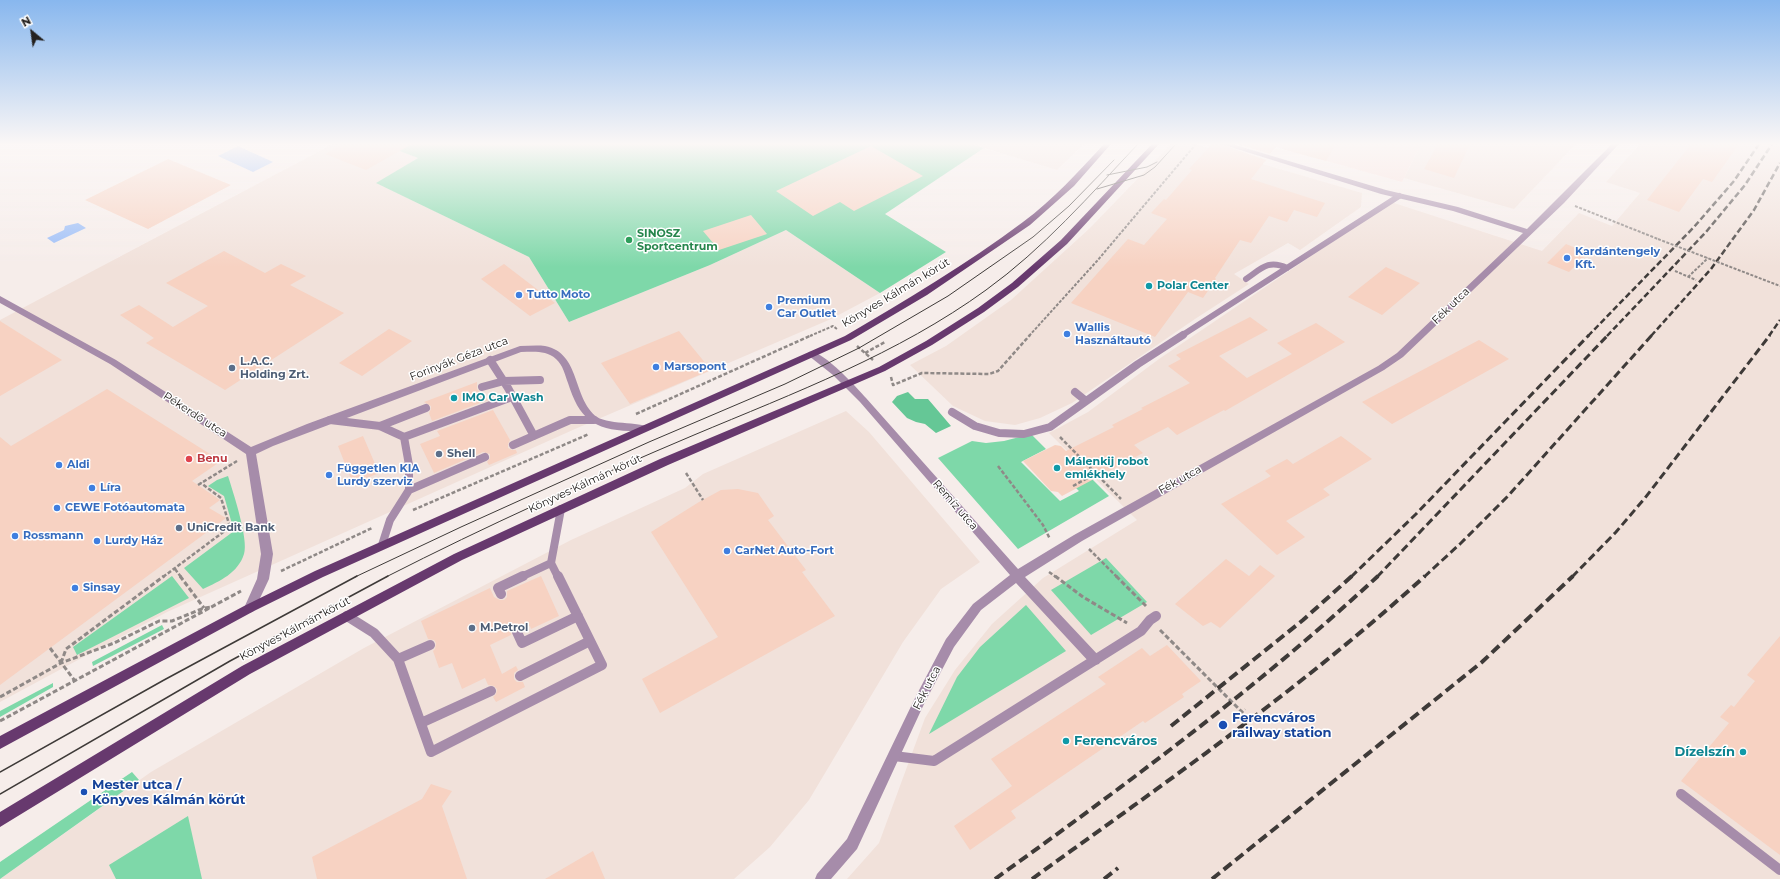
<!DOCTYPE html>
<meta charset="utf-8">
<style>
body{margin:0}
#map{position:relative;width:1780px;height:879px;overflow:hidden;background:#f6edea;font-family:Montserrat,sans-serif}
canvas{display:block}
.north{position:absolute;left:12px;top:12px;width:40px;height:40px;-webkit-text-stroke:3px #fff;paint-order:stroke;rotate:331deg;font-size:11px;font-weight:700;line-height:16px;text-align:center;color:#24211f}
.north::after{content:'';display:block;margin:auto;width:14px;height:18px;background:#24211f;clip-path:polygon(50% 0,100% 100%,50% 72%,0 100%)}
</style>
<div id="map">
<canvas width="1780" height="879"></canvas>
<div class="north">N</div>
</div>
<script>
const g = document.querySelector('canvas').getContext('2d');
g.lineJoin = 'round';
function fill(path, color) { g.fillStyle = color; g.fill(path, 'evenodd'); }
function strokePath(path, color, width, dash) { g.strokeStyle = color; g.lineWidth = width; g.lineCap = dash ? 'butt' : 'round'; g.setLineDash(dash || []); g.stroke(path); }
function write(font, color, halo, rows, align = 'center') {
  g.font = font + ' Montserrat,sans-serif'; g.lineWidth = 3; g.setLineDash([]); g.textBaseline = 'middle'; g.strokeStyle = halo; g.fillStyle = color; for (const [text, x, y, turn = 0] of rows) {
    g.save(); g.translate(x, y); g.rotate((+turn || 0) * Math.PI / 180); g.textAlign = isNaN(turn) ? turn : align; if (halo) g.strokeText(text, 0, 0); g.fillText(text, 0, 0); g.restore();
  }
}
const built = new Path2D(`
 M333,144H381L418,158L377,183L529,257L569,322L710,265L786,230L880,293L831,319L575,429L167,612L0,702V320Z
 M971,144H1084L1057,170Z
 M1171,144H1194L1362,193L1361,207L1300,250L1288,243L1234,274L1249,284L1195,319L1072,403L1040,418L1015,425L985,421L953,406L910,365L946,346L1011,300L1090,228Z
 M1421,144H1576L1514,209L1404,178Z
 M1640,144H1780V879H847L879,843L925,718L955,670L992,624L1043,578L1137,520L1049,433L1088,412L1159,359L1391,202L1542,251L1579,213L1612,226L1640,193L1606,182Z
 M846,411L869,432L980,562L941,589L903,642L809,800L770,847L734,879H0L151,772L364,648L571,540L685,488L703,474Z`);
const industrial = new Path2D(`
 M1265,144H1421L1402,182Z`);
const green = new Path2D(`
 M381,144H971L984,148L885,214L946,252L880,293L786,230L710,265L569,322L529,257L376,183L418,158Z
 M1031,434L1046,449L1021,462L1060,501L1079,491L1072,484L1089,476L1109,496L1018,549L938,458L972,441L986,443L1004,441Z
 M228,476C233,492 249,540 244,554C238,573 220,581 203,589L184,568L234,531L224,496L208,486L217,480Z
 M1106,558L1147,602L1091,635L1051,590Z
 M172,576L189,598L77,655L73,647Z
 M1026,605L1066,651L929,734L957,677L980,647Z
 M162,625L164,629L93,666L92,662Z
 M53,683V687L0,717V711Z
 M132,772L139,780L0,879V862Z
 M188,816L202,879H116L109,865Z`);
const forest = new Path2D(`
 M908,392L915,399H928L951,426L936,433L925,424L916,422L907,418L892,402L897,396Z`);
const water = new Path2D(`
 M238,146L273,162L253,172L218,156Z
 M78,223L86,228L54,243L47,238L64,230L65,226Z`);
const building = new Path2D(`
 M343,144H412L366,170L325,154Z
 M1212,144H1220L1266,160L1251,179L1325,203L1317,217L1294,210L1287,222L1269,216L1251,243L1240,240L1215,278L1216,279L1203,298L1188,292L1155,337L1071,303L1128,239L1144,245L1167,219L1151,213L1164,199L1166,200L1192,170L1189,169Z
 M1238,144H1278L1270,154Z
 M1283,144H1336L1326,161L1282,149Z
 M1438,144H1470L1454,178L1424,169Z
 M1691,144H1739L1712,182L1703,179L1679,212L1647,200Z
 M871,146L923,176L854,211L840,202L813,216L776,191Z
 M168,159L231,185L148,229L85,200Z
 M751,215L767,234L719,250L703,231Z
 M1566,244L1588,253L1569,272L1547,263Z
 M224,251L265,273L281,264L306,276L290,285L344,313L225,390L146,343L154,338L120,315L139,305L173,327L208,306L166,283Z
 M504,264L555,303L530,316L481,279Z
 M1386,267L1420,283L1382,315L1348,297Z
 M1250,317L1268,330L1219,356L1247,378L1292,354L1277,343L1316,323L1345,342L1225,411L1224,410L1177,435L1168,427L1134,445L1143,453L1062,496L1058,492L1051,491L1023,461L1055,445L1061,446L1066,451L1114,427L1112,425L1143,409L1141,408L1190,383L1168,366L1181,359L1176,355Z
 M0,321L62,360L0,396Z
 M389,329L412,341L362,376L339,363Z
 M679,331L711,370L630,404L601,363Z
 M1479,340L1509,359L1392,424L1362,402Z
 M477,382V389L480,392H483L488,400L432,421L429,413L431,409V406L424,402Z
 M107,389L221,461L192,481L220,500L209,508L226,518L0,685V437L11,446Z
 M493,410L510,440L508,444V448L512,450H516L517,453L489,465L487,462L490,458V454L483,452L434,473L420,444L440,436L437,431Z
 M363,436L379,473L353,484L338,446Z
 M1341,436L1372,459L1323,489L1330,495L1286,521L1305,537L1277,555L1221,504L1271,476L1265,471L1287,459L1293,464Z
 M738,489L758,493L774,516L768,520L806,570L802,572L835,616L660,713L642,679L718,637L651,532L699,502L721,490Z
 M1226,559L1249,576L1260,565L1275,576L1220,628L1211,622L1203,626L1175,604Z
 M541,576L559,616L531,629L530,626L523,629L520,627L515,626L512,629L511,635L490,645L502,674L516,666L518,670L514,673V679L517,682H523L525,687L496,702L493,697L496,694L497,689L494,686L488,685L485,678L462,689L452,663L439,668L433,651L435,649L436,643L434,640L428,639L421,621L490,588L494,597L500,600H504L507,597V591Z
 M1780,636V855L1681,781L1729,723L1720,717L1731,705L1734,707L1755,681L1747,675Z
 M1167,645L1201,681L1182,694L1184,697L1145,723L1143,721L1011,811L1016,818L970,850L954,826L1012,786L991,759L1106,684L1098,677L1142,648L1150,656Z
 M431,784L452,791L442,806L467,879H317L312,857L422,799Z
 M593,851L605,879H545Z`);
const pathFar2 = new Path2D(`
 M1575,206L1658,239
 M1675,271L1696,280
 M1688,277L1708,258
 M810,336L833,326L837,329
 M1029,336L1097,261L1196,144`);
const pathFar1 = new Path2D(`
 M857,346L873,360
 M865,353L885,342
 M891,377L893,385L922,373L989,374L998,371L1030,335
 M636,414L812,335
 M1060,437L1121,499
 M998,466L1043,525L1050,539
 M686,473L703,500
 M198,485L237,461
 M1073,486L1095,474
 M413,510L589,434
 M1089,549L1117,577
 M175,569L181,577
 M281,571L372,528
 M1049,572L1056,577
 M163,577L230,527L221,498L201,483`);
const path = new Path2D(`
 M180,576L204,608
 M1055,576L1083,597L1127,623
 M1116,576L1146,606
 M1160,630L1242,712L1245,709
 M50,648L75,681
 M61,663L66,649L164,576
 M0,697L61,663L114,643L159,621H172L204,608L211,607
 M0,721L241,591`);
const serviceFar2 = new Path2D(`
 M1246,279C1261,269 1268,259 1287,268
 M1181,336L1399,196`);
const serviceFar1 = new Path2D(`
 M490,360L508,388L534,436
 M482,387L504,381L540,380
 M1075,392L1086,401
 M952,412L975,426L999,433L1024,434L1050,427L1138,364L1183,335
 M330,420L380,426L404,437L409,465V490
 M380,426L426,408
 M404,437L512,397
 M513,445L570,420H594
 M382,545L390,520L409,490L485,457
 M551,563L558,577
 M521,577L551,563L561,509`);
const service = new Path2D(`
 M501,594L498,588L523,576
 M347,616L374,633L398,659L430,645
 M517,632L522,643L578,616
 M398,659L431,752L602,665L558,576
 M520,676L590,641
 M421,723L491,691
 M894,756L934,761L1141,631L1150,620L1156,616
 M1681,794L1780,870`);
const minor = new Path2D(`
 M1221,144H1232L1386,190L1458,207L1527,229L1612,144H1619L1564,203L1403,357L1384,370L1082,541L1025,577L1099,656L1101,660L1099,664L1095,665L1091,664L1016,583L981,610L954,647L924,704L857,849L831,879H815L817,874L847,839L916,696L946,639L973,604L1010,575L860,402L833,375L809,356L807,354L809,352C821,348 857,388 866,398L1018,569L1074,535L1378,366L1397,353L1523,233L1453,211L1381,194Z
 M0,296L116,360L251,447L307,424L520,346C528,346 537,345 545,346C581,353 572,398 597,417C610,425 646,422 650,428C646,434 636,431 630,431C593,430 579,418 568,383C565,375 563,365 556,359C546,350 534,352 521,352L273,446L256,454L273,554L269,579L254,611L250,613L246,611L244,608L257,579L261,554L246,454L110,364L0,303Z`);
const primary = new Path2D(`
 M1104,144H1111L1074,186L1030,225L927,295L851,340L323,577L254,611L0,749V736L246,605L315,571L845,336C906,300 967,264 1023,222C1053,200 1079,171 1104,144Z
 M1152,144H1159L1067,244L1018,287L984,312L932,345L885,371L668,465L462,560L250,674L0,827V812L242,666L454,554L660,459L879,367L926,341L978,308L1012,283L1061,240Z`);
const tramFar1 = new Path2D(`
 M1107,175L1147,167L1157,162
 M1097,189L1144,175L1155,167L1176,144
 M355,577L461,527L649,442L785,384L859,348L948,296L1033,237L1069,206L1114,160
 M386,577C486,526 590,479 694,435C794,393 898,354 986,290C1043,249 1090,195 1138,144`);
const tram = new Path2D(`
 M0,772L164,680L357,576
 M0,794L230,661L388,576`);
const railFar2 = new Path2D(`
 M1588,336L1694,227L1734,181L1759,144
 M1607,336L1706,232L1745,185L1772,144
 M1651,336L1711,269L1754,210L1780,163
 M1769,336L1780,320`);
const railFar1 = new Path2D(`
 M1351,577L1416,514L1589,335
 M1377,577L1608,335
 M1424,577L1461,543L1508,496L1652,335
 M1572,577L1616,532L1645,498L1770,335`);
const rail = new Path2D(`
 M1171,726L1303,620L1352,576
 M995,879C1127,784 1258,687 1378,576
 M1032,879C1166,782 1302,688 1425,576
 M1104,879L1118,868
 M1212,879L1482,662L1573,576`);
const pathBridge = new Path2D(`
 M1658,239L1780,286`);
const markers = [
 [629,240,4,"#2e9e5b"],
 [1567,258,4,"#3f7fe0"],
 [1149,286,4,"#0f9aa8"],
 [519,295,4,"#3f7fe0"],
 [769,307,4,"#3f7fe0"],
 [1067,334,4,"#3f7fe0"],
 [656,367,4,"#3f7fe0"],
 [232,368,4,"#5c6f8a"],
 [454,398,4,"#0f9aa8"],
 [439,454,4,"#5c6f8a"],
 [189,459,4,"#e0444e"],
 [59,465,4,"#3f7fe0"],
 [1057,468,4,"#0f9aa8"],
 [329,475,4,"#3f7fe0"],
 [92,488,4,"#3f7fe0"],
 [57,508,4,"#3f7fe0"],
 [179,528,4,"#5c6f8a"],
 [15,536,4,"#3f7fe0"],
 [97,541,4,"#3f7fe0"],
 [727,551,4,"#3f7fe0"],
 [75,588,4,"#3f7fe0"],
 [472,628,4,"#5c6f8a"],
 [1223,725,5,"#1a4fb4"],
 [1066,741,4,"#0f9aa8"],
 [1743,752,4,"#0f9aa8"],
 [84,792,4,"#1a4fb4"]
];
const leisureNames = [
 ["SINOSZ",637,234],
 ["Sportcentrum",637,247]
];
const shopNames = [
 ["Kardántengely",1575,252],
 ["Kft.",1575,265],
 ["Tutto Moto",527,295],
 ["Premium",777,301],
 ["Car Outlet",777,314],
 ["Wallis",1075,328],
 ["Használtautó",1075,341],
 ["Marsopont",664,367],
 ["Aldi",67,465],
 ["Független KIA",337,469],
 ["Lurdy szerviz",337,482],
 ["Líra",100,488],
 ["CEWE Fotóautomata",65,508],
 ["Rossmann",23,536],
 ["Lurdy Ház",105,541],
 ["CarNet Auto-Fort",735,551],
 ["Sinsay",83,588]
];
const cultureNames = [
 ["Polar Center",1157,286],
 ["IMO Car Wash",462,398],
 ["Málenkij robot",1065,462],
 ["emlékhely",1065,475]
];
const streetNames = [
 ["Könyves Kálmán körút",896,293,-31],
 ["Fék utca",1451,306,-44],
 ["Forinyák Géza utca",459,359,-21],
 ["Pékerdő utca",195,415,33],
 ["Fék utca",1180,480,-29],
 ["Könyves Kálmán körút",585,484,-25],
 ["Remíz utca",955,505,49],
 ["Könyves Kálmán körút",295,629,-28],
 ["Fék utca",927,688,-63]
];
const serviceNames = [
 ["L.A.C.",240,362],
 ["Holding Zrt.",240,375],
 ["Shell",447,454],
 ["UniCredit Bank",187,528],
 ["M.Petrol",480,628]
];
const healthNames = [
 ["Benu",197,459]
];
const nearTransitnames = [
 ["Ferencváros",1232,718],
 ["railway station",1232,733],
 ["Mester utca /",92,785],
 ["Könyves Kálmán körút",92,800]
];
const nearCulturenames = [
 ["Ferencváros",1074,741],
 ["Dízelszín",1735,752,"right"]
];
fill(built, '#f1e1da');
fill(industrial, '#f9dfda');
fill(green, '#7ed8a9');
fill(forest, '#65c796');
fill(water, '#98bcf8');
fill(building, '#f7d2c2');
strokePath(pathFar2, '#8f8987', 2, [3, 1.5]);
strokePath(pathFar1, '#8f8987', 2.5, [4, 2]);
strokePath(path, '#8f8987', 3, [5, 2.5]);
strokePath(serviceFar2, '#a68caa', 6);
strokePath(serviceFar1, '#a68caa', 8);
strokePath(service, '#a68caa', 10);
fill(minor, '#a68caa');
fill(primary, '#67396e');
strokePath(tramFar1, '#3e3a38', 1);
strokePath(tram, '#3e3a38', 1.5);
strokePath(railFar2, '#3e3a38', 2.5, [6, 3]);
strokePath(railFar1, '#3e3a38', 3, [8, 4]);
strokePath(rail, '#3e3a38', 4, [10, 5]);
strokePath(pathBridge, '#8f8987', 2, [3, 1.5]);
const sky = g.createLinearGradient(0, 0, 0, 267);
sky.addColorStop(0, '#88b7ee');
sky.addColorStop(0.54, '#fbf7f6');
sky.addColorStop(1, '#fbf7f600');
g.fillStyle = sky;
g.fillRect(0, 0, 1780, 267);
for (const [x, y, r, color] of markers) { const dot = new Path2D(); dot.arc(x, y, r, 0, 2 * Math.PI); g.fillStyle = color; g.fill(dot); strokePath(dot, '#fff', 1.5); }
write('bold 11px', '#27864d', '#fff', leisureNames, 'left');
write('bold 11px', '#366cbe', '#fff', shopNames, 'left');
write('bold 11px', '#0d838f', '#fff', cultureNames, 'left');
write('11px', '#24211f', '#fff', streetNames);
write('bold 11px', '#4e5e75', '#fff', serviceNames, 'left');
write('bold 11px', '#be3a42', '#fff', healthNames, 'left');
write('bold 13px', '#164399', '#fff', nearTransitnames, 'left');
write('bold 13px', '#0d838f', '#fff', nearCulturenames, 'left');
</script>
